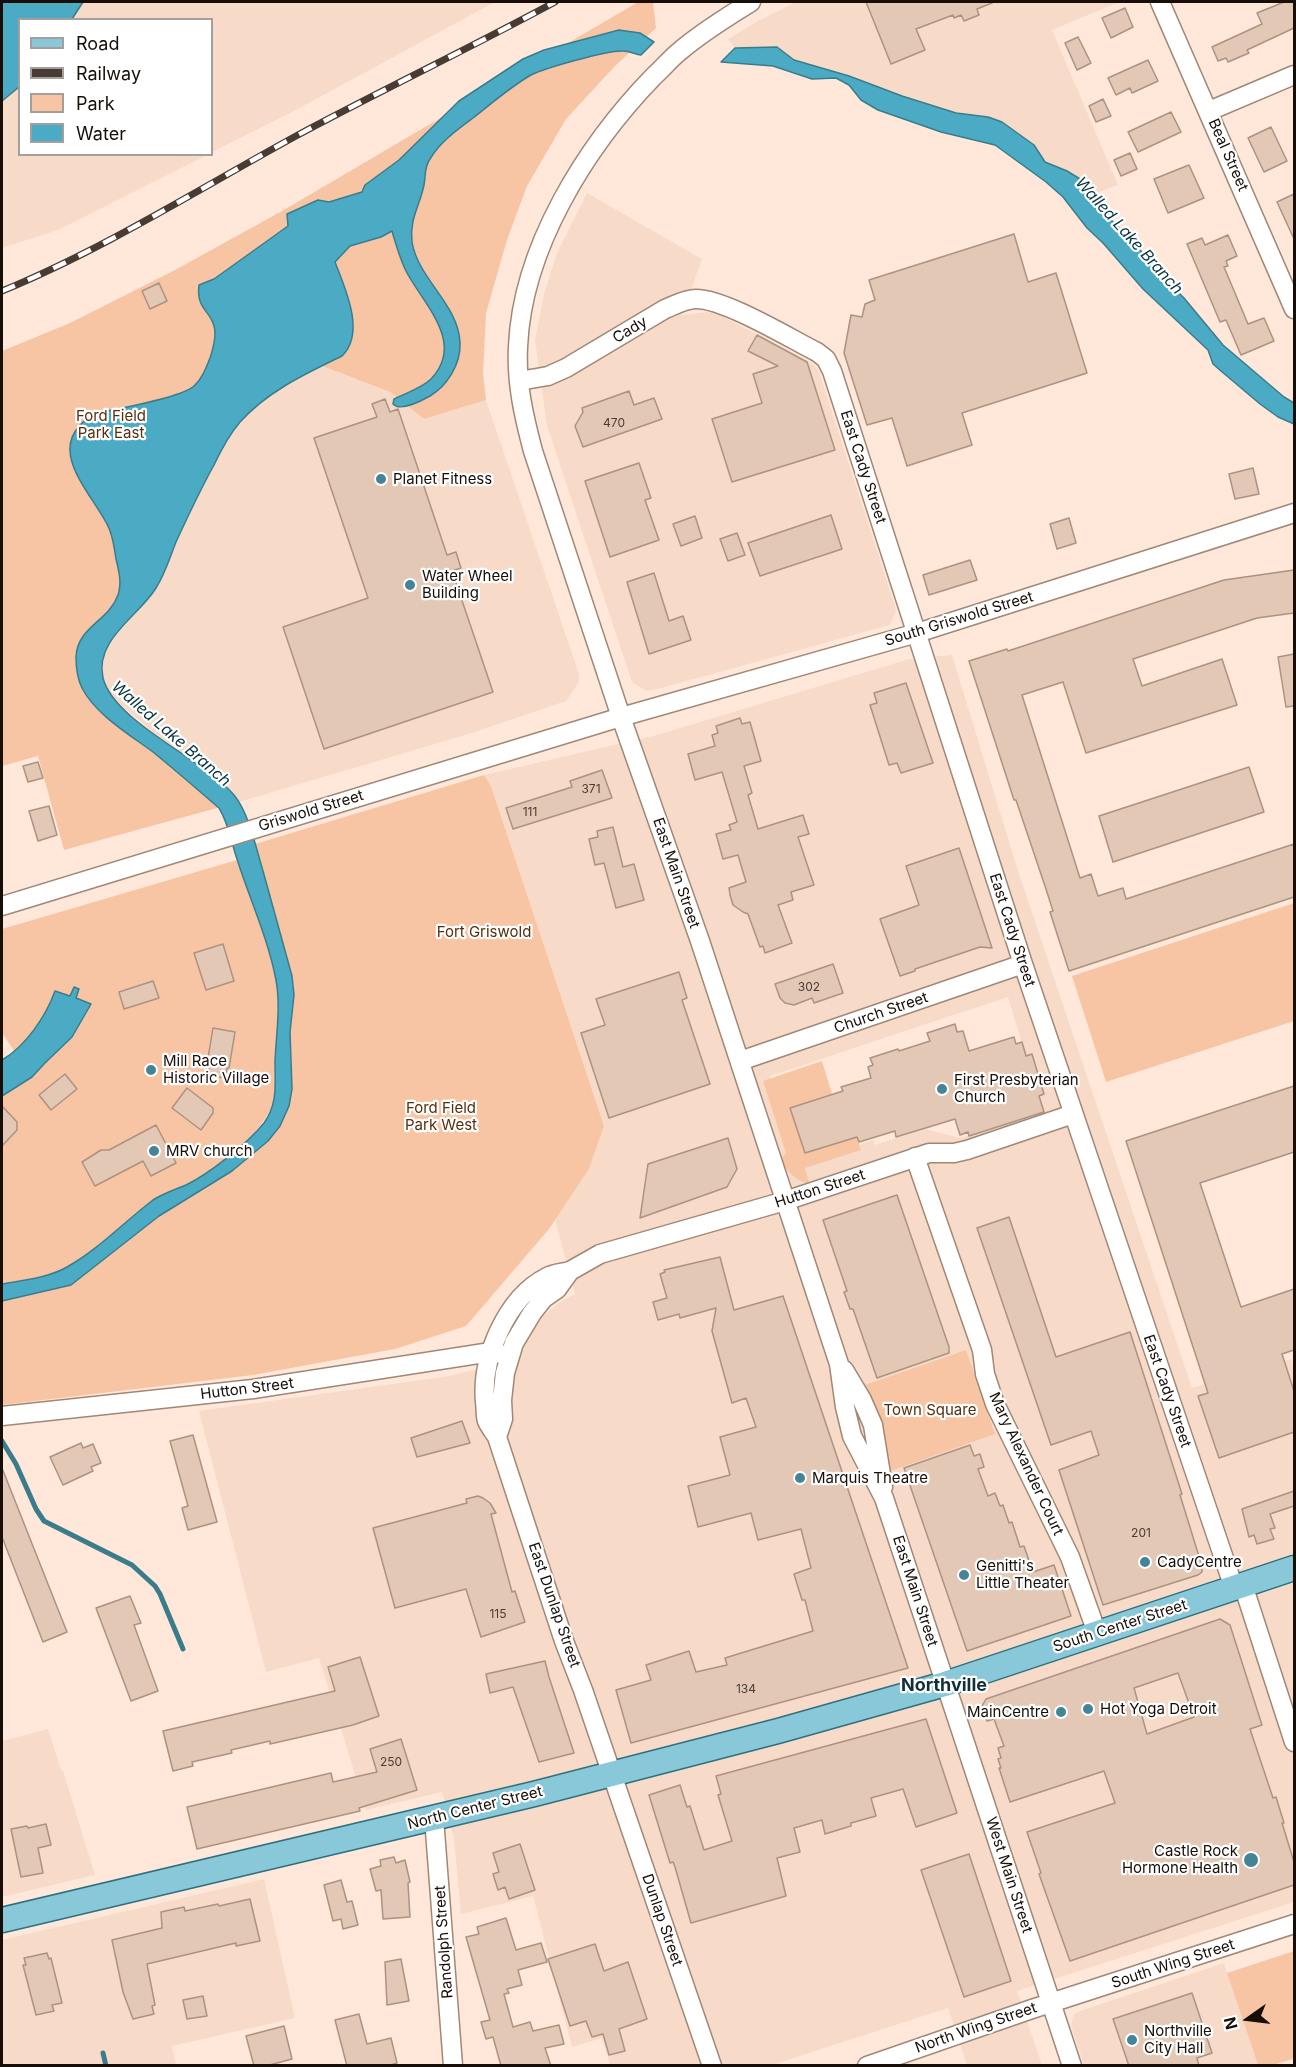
<!DOCTYPE html>
<style>
body{margin:0}
#map{position:relative;width:1296px;height:2067px;overflow:hidden;background:#ffe8d9;font-family:Inter,sans-serif}
canvas{display:block}
.frame{position:absolute;inset:0;border:3px solid #170e08;pointer-events:none}
.legend{position:absolute;left:18px;top:18px;width:195px;height:138px;box-sizing:border-box;background:#fff;border:2px solid #a29f9c;margin:0;padding:8px 10px;list-style:none;font-size:18px;color:#170e08}
.legend li{display:flex;align-items:center;gap:12px;height:30px}
.legend b{width:30px;border:2px solid #a29f9c}
.north{position:absolute;left:1218px;top:1989px;width:60px;height:60px;-webkit-text-stroke:4px #fff;paint-order:stroke;rotate:256deg;font-size:16px;font-weight:700;line-height:24px;text-align:center;color:#170e08}
.north::after{content:'';display:block;margin:auto;width:21px;height:27px;background:#170e08;clip-path:polygon(50% 0,100% 100%,50% 72%,0 100%)}
</style>
<div id="map">
<canvas width="1296" height="2067"></canvas>
<div class="frame"></div>
<ul class="legend">
<li><b style="height:8px;background:#89c8d8"></b>Road</li>
<li><b style="height:8px;background:#473b34"></b>Railway</li>
<li><b style="height:16px;background:#f7c5a4"></b>Park</li>
<li><b style="height:16px;background:#4babc4"></b>Water</li>
</ul>
<div class="north">N</div>
</div>
<script>
const g = document.querySelector('canvas').getContext('2d');
g.lineJoin = 'round';
function fill(path, color) { g.fillStyle = color; g.fill(path, 'evenodd'); }
function strokePath(path, color, width, dash) { g.strokeStyle = color; g.lineWidth = width; g.lineCap = dash ? 'butt' : 'round'; g.setLineDash(dash || []); g.stroke(path); }
function write(font, color, halo, rows, align = 'center') {
  g.font = font + ' Inter,sans-serif'; g.lineWidth = 4.5; g.setLineDash([]); g.textBaseline = 'middle'; g.strokeStyle = halo; g.fillStyle = color; for (const [text, x, y, turn = 0] of rows) {
    g.save(); g.translate(x, y); g.rotate((+turn || 0) * Math.PI / 180); g.textAlign = isNaN(turn) ? turn : align; if (halo) g.strokeText(text, 0, 0); g.fillText(text, 0, 0); g.restore();
  }
}
const built = new Path2D(`
 M2,2H495L292,112L212,152V20H20V154L207,155L58,230L2,248Z
 M796,2H1119L1052,30L1118,185L1096,193L1090,185L1067,171L1045,162L1034,145L1002,122L988,117L956,113L902,96L849,76L794,60L777,47L735,48L728,39L758,21Z
 M587,193L702,259L682,315L707,312L720,315L812,363L819,372L895,606L896,611L890,625L654,690L646,691L632,682L547,426L535,340L544,294L557,253Z
 M321,366L390,392L424,419L486,400L579,674V682L566,701L472,733L239,802L233,793L219,781L163,740L122,706L109,692L103,678L102,663L108,645L155,591L159,583L197,495L224,445L238,424L250,412L286,384Z
 M952,655L1018,871L1192,1388L1291,1359L1294,1368V1902L1017,1991L1042,2065H967L948,2008L772,2065H610L602,2038L572,2047L533,1896L461,1914L454,1840L442,1792L366,1810L319,1658L266,1672L199,1411L449,1376L519,1359L526,1341L541,1318L560,1302L575,1294L555,1220L589,1169L604,1126L491,786L484,775L657,735L909,659ZM1008,997L1026,1056L1032,1054L1044,1094L1039,1096L1044,1112L960,1138L925,1129L875,1145L873,1140L800,1166L770,1076ZM1187,1518L1202,1566V1572L1198,1575L1103,1605L1088,1557Z
 M48,1729L61,1770L63,1771L95,1875L2,1897V1741Z
 M264,1879L295,2018L172,2046L176,2065H2V1940Z
 M1224,1963L1258,2065H1084L1071,2026L1073,2015L1077,2012Z`);
const green = new Path2D(`
 M638,2H653L656,28L615,66L566,119L527,186L507,240L486,313L483,373L486,400L424,419L390,392L322,366C292,381 262,397 240,423C229,435 221,450 214,465C200,490 187,516 176,542C170,557 165,574 156,588C139,616 93,640 103,678C115,723 211,762 239,802L64,850L38,756L2,766V351L70,323L175,270L282,211Z
 M484,775L491,786L604,1126L589,1169L549,1229L466,1326L395,1349L253,1375L2,1405V1301L71,1285L159,1216L232,1171L292,1089L290,1032L294,995L292,975L255,844Z
 M237,860C254,903 277,955 278,1002C279,1034 275,1067 275,1099C264,1133 219,1167 188,1184C177,1189 165,1192 155,1199C130,1217 108,1239 83,1256C77,1261 71,1266 64,1269C44,1277 22,1280 2,1284V1096L32,1077L2,1033V929Z
 M1294,903V1021L1106,1082L1072,976Z
 M822,1061L832,1094L790,1108L805,1153L857,1137L861,1150L805,1168L809,1183C798,1183 790,1173 783,1165L782,1158L786,1153L763,1081Z
 M966,1350L995,1434L888,1472L859,1387Z
 M1294,1951V2061L1293,2059L1273,2065H1258L1227,1973Z`);
const water = new Path2D(`
 M2,2H83L72,19L20,20L19,87L2,101Z
 M619,30L640,33L654,42L641,55C635,54 629,51 623,51C608,50 545,68 531,75C510,87 491,104 473,118C457,130 440,142 430,159C424,167 426,175 424,185C420,205 409,220 412,242C418,279 459,305 460,343C461,364 447,386 430,396C421,401 400,412 393,404L394,399C406,393 422,388 431,379C466,342 423,304 406,271C400,259 396,245 392,231L381,237L350,246L335,262C345,288 366,333 342,356C305,374 268,391 240,422C229,435 221,450 214,465C200,490 188,516 176,542C170,557 165,574 156,588C139,616 94,640 103,678C114,722 205,760 234,795C249,813 256,848 263,871C273,906 282,941 292,976L294,995L290,1032L292,1089L289,1106L280,1126L268,1141L232,1171L159,1216L71,1285L2,1301V1284C23,1280 48,1278 67,1267C99,1249 124,1222 153,1200C164,1193 174,1190 186,1185C209,1174 248,1143 264,1123C278,1104 275,1084 275,1062C276,1035 281,1007 276,980C268,938 250,900 237,859C231,842 229,824 219,808C197,789 175,770 153,752C130,735 95,714 82,688C77,678 76,668 76,657C77,627 109,621 118,595C122,583 119,571 116,559C114,547 113,534 107,524C87,487 41,444 96,413C116,409 181,398 194,386C202,379 206,368 210,358C213,349 217,336 214,326C210,310 196,309 199,285L214,279L288,226L287,214L318,200L329,202L362,192L365,185L399,160L459,101L523,59L544,50Z
 M777,47L794,60L849,76L902,96L956,113L988,117L1002,122L1034,145L1045,162L1067,171L1090,185L1101,199L1111,220L1129,237L1164,278L1184,298L1223,345L1284,397L1294,403V424L1278,417L1260,404L1221,371L1213,364L1208,350L1143,289L1103,243L1087,228L1063,197L1046,182L995,145L941,132L878,110L861,100L849,85L836,78L812,79L773,66L721,62L735,48Z
 M74,987L79,989L76,998L91,1004L72,1037L45,1063L32,1077L2,1096V1060C26,1046 46,1016 55,991L70,996Z`);
const stream = new Path2D(`
 M2,1441L16,1464L36,1509L44,1521L132,1565L155,1586L160,1594L183,1649
 M103,2053L106,2066`);
const building = new Path2D(`
 M866,2H992V3L977,9L979,15L964,21L961,15L954,18L953,15L916,29L925,50L891,64Z
 M1284,2H1294V28L1247,50L1249,53L1228,62L1226,58L1218,61L1212,47L1262,24L1257,13Z
 M1125,8L1133,27L1111,38L1102,18Z
 M1078,37L1091,63L1077,70L1065,43Z
 M1148,60L1158,81L1132,93L1130,88L1116,95L1108,78Z
 M1103,99L1111,116L1096,122L1089,106Z
 M1171,112L1181,132L1138,152L1128,132Z
 M1271,127L1287,161L1264,172L1248,138Z
 M1130,153L1137,169L1121,176L1114,160Z
 M1189,165L1204,198L1168,213L1154,179Z
 M1294,194V239L1277,202Z
 M1014,234L1028,282L1056,273L1087,373L962,413L972,445L907,466L892,418L867,425L844,353L851,315L862,317L865,304L875,300L869,280Z
 M1228,235L1237,256L1226,261L1228,266L1224,267L1248,324L1264,318L1274,341L1241,355L1226,320L1220,322L1187,244L1202,238L1205,245Z
 M159,283L167,301L150,309L142,291Z
 M757,335L807,362L835,450L732,482L712,419L762,403L753,374L778,366L748,351Z
 M629,391L634,405L654,398L662,419L583,447L575,426L583,412L582,408Z
 M385,399L390,412L398,409L447,555L456,552L461,568L452,571L493,692L324,749L283,627L368,598L314,438L377,417L372,404Z
 M639,463L651,498L645,500L659,540L610,557L585,481Z
 M1253,468L1259,494L1235,499L1229,474Z
 M831,515L842,549L760,576L748,543Z
 M695,516L702,538L681,546L673,524Z
 M1069,518L1076,543L1057,549L1050,524Z
 M737,533L745,555L728,561L720,539Z
 M970,560L977,580L929,595L923,575Z
 M1294,570V613L1257,618L1133,659L1142,686L1222,659L1237,705L1086,753L1063,682L1022,695L1080,878L1091,874L1098,896L1123,888L1126,899L1294,844V897L1069,971L1050,912L1053,911L1046,889L1016,800H1014L969,661L1007,649L1008,651L1224,580Z
 M654,573L669,621L683,616L691,640L649,654L627,582Z
 M1294,654V706L1286,707L1278,657Z
 M906,683L933,763L901,773L897,763L889,765L870,705L877,703L874,693Z
 M740,718L742,724L750,722L761,761L744,766L752,793L748,795L758,829L803,815L809,834L798,837L814,885L791,892L793,900L778,905L792,943L765,953L763,946L760,947L748,914L743,912L733,905L730,895L729,888L746,882L738,855L723,859L716,834L731,830L729,825L737,822L722,772L695,780L688,754L715,746L712,735L718,733L716,726Z
 M38,762L43,778L28,782L23,766Z
 M1249,767L1264,812L1113,862L1099,816Z
 M602,770L612,798L513,829L506,808L572,787L570,781Z
 M49,806L57,835L38,841L29,811Z
 M613,827L623,867L634,864L644,900L616,908L604,863L595,865L589,839L598,837L597,831Z
 M959,848L992,948L980,947L915,969V971L900,976L880,919L919,905L906,866Z
 M223,944L234,981L206,990L194,953Z
 M833,964L843,993L814,1003L812,998L794,1005L785,1003L780,998L775,984Z
 M679,972L687,998L682,1000L710,1084L609,1118L581,1033L605,1025L596,999Z
 M153,981L159,998L124,1009L119,992Z
 M955,1024L957,1032L963,1031L969,1051L1014,1037L1016,1044L1022,1042L1026,1056L1032,1054L1044,1094L1039,1096L1044,1112L969,1136L968,1132L960,1135L955,1119L896,1137L895,1131L859,1142L857,1137L805,1153L790,1108L843,1091L841,1087L871,1078L868,1067L873,1065L870,1058L898,1049L899,1051L930,1041L927,1033Z
 M213,1028L235,1032L229,1068H227L225,1078L208,1075L210,1065L207,1064Z
 M65,1074L77,1089L51,1110L39,1095Z
 M1294,1086V1152L1200,1183L1241,1307L1294,1289V1350L1282,1354L1294,1391V1432L1219,1458L1198,1396L1208,1393L1126,1141Z
 M187,1088L213,1108V1113L201,1130L172,1108Z
 M2,1106L17,1122V1130L2,1146Z
 M156,1125L176,1163L151,1176L143,1161L95,1186L82,1162L101,1150H109Z
 M728,1138L737,1169L727,1187L640,1218L648,1164Z
 M897,1195L949,1347V1353L877,1378L853,1309H850L844,1292L847,1291L823,1220Z
 M1009,1217L1056,1357L1130,1332L1182,1494L1180,1495L1202,1566V1572L1198,1575L1103,1605L1059,1470L1099,1455L1091,1431L1051,1445L977,1228Z
 M720,1257L734,1310L783,1296L908,1668L631,1743L616,1690L651,1680L646,1665L689,1651L696,1672L727,1665L725,1658L813,1631L805,1600H802L794,1574L811,1568L801,1529L758,1540L751,1513L698,1527L688,1486L730,1475L720,1437L756,1427L746,1398L732,1403L712,1331L716,1308L680,1318L679,1314L658,1320L653,1302L667,1298L660,1274L665,1272L664,1270Z
 M462,1421L470,1443L417,1457L411,1438Z
 M193,1435L217,1522L188,1530L182,1508L188,1506L170,1441Z
 M81,1443L83,1448L93,1444L101,1463L91,1467L93,1471L63,1485L50,1457Z
 M970,1445L974,1456L980,1454L984,1467L978,1469L988,1496L995,1493L1000,1506L1003,1505L1009,1523L1012,1522L1020,1547L1024,1546L1033,1572L1054,1565L1071,1616L967,1651L904,1468Z
 M2,1468L67,1632L43,1642L2,1537Z
 M1294,1491V1506L1270,1514L1275,1528L1270,1529L1274,1539L1257,1544L1254,1535L1249,1537L1242,1509Z
 M478,1496L483,1498L490,1503L496,1513L491,1514L512,1592L515,1591L525,1622L481,1637L466,1589L395,1608L373,1528L467,1503L466,1499Z
 M130,1596L141,1623L134,1625L158,1691L131,1701L96,1608Z
 M1220,1619L1230,1625L1262,1725L1250,1729L1273,1798L1276,1797L1284,1823H1282L1294,1862V1885L1070,1961L1039,1874L1041,1873L1027,1832L1115,1803L1104,1771L1010,1802L999,1768H1001L998,1759L1001,1758L998,1748L1004,1746L994,1719L987,1721L982,1706L986,1699ZM1178,1673L1194,1717L1147,1734L1134,1688Z
 M360,1657L379,1716L353,1725L292,1739L270,1744V1741L231,1750L232,1753L192,1762L193,1766L173,1771L163,1731L335,1691L328,1667Z
 M545,1661L549,1677L574,1753L539,1762L513,1687L490,1693L486,1674Z
 M926,1719L957,1813L916,1827L903,1789L871,1798L876,1816L851,1823V1826L825,1834L822,1820L794,1828L800,1852L777,1858L786,1896L691,1923L675,1867L673,1862L670,1863L649,1795L680,1785L687,1807L690,1806L704,1850L732,1841L718,1795L721,1794L716,1776Z
 M401,1739L417,1790L359,1808L360,1811L197,1849L187,1807L331,1773L333,1782L377,1772L370,1749Z
 M46,1824L51,1845L38,1848L43,1873L21,1877L11,1829L27,1826L28,1828Z
 M520,1844L535,1890L509,1899L505,1887L498,1890L493,1874L499,1872L493,1853Z
 M969,1854L1011,1981L964,1997L921,1870Z
 M394,1857L396,1863L405,1860L410,1882L408,1883L410,1917L383,1919L381,1890L376,1891L370,1869L381,1866L380,1860Z
 M341,1880L347,1902L352,1901L358,1925L343,1929L341,1919L333,1921L324,1885Z
 M250,1899L260,1941L236,1946V1943L147,1964L155,2005L152,2006L154,2014L133,2019L123,1992L112,1940L162,1928L161,1912L184,1907L185,1911L218,1904L219,1906Z
 M506,1918L516,1950L541,1943L547,1962L518,1970L522,1985L507,1989L509,1993L504,1994L513,2027L530,2022L533,2031L559,2025L564,2044L545,2048L551,2066H501L493,2037L486,2039L481,2022L490,2020L466,1937L479,1934L477,1927Z
 M595,1944L604,1971L628,1962L647,2019L619,2029L625,2051L609,2055L603,2034L592,2037L586,2021L570,2026L548,1959Z
 M47,1953L49,1959L51,1958L62,2003L52,2005L54,2011L36,2015L23,1965H26L24,1958Z
 M401,1959L409,2001L387,2005L385,1962Z
 M1192,1993L1212,2053L1197,2058L1199,2066H1129L1113,2019Z
 M203,1996L207,2016L187,2019L183,2000Z
 M359,2014L367,2044L391,2038L397,2063L388,2066H347L335,2020Z
 M284,2026L292,2059L266,2066H254L246,2036Z`);
const minor = new Path2D(`
 M751,2C727,17 702,32 680,51C671,58 663,68 654,76C586,146 522,248 518,347C516,383 524,417 533,451L621,717L700,941L839,1364L845,1407L852,1436L884,1498L1072,2066
 M1160,2L1294,309
 M1209,111L1294,75
 M519,381L548,376L566,368L665,309C675,305 685,299 696,299C725,299 789,338 817,352L826,359L832,371L1023,964L1234,1588
 M2,906L621,717L917,633L1294,513
 M740,1061L1023,964
 M915,1157L982,1350L985,1374L995,1404L1070,1557L1097,1633
 M570,1271C563,1273 554,1273 547,1277C506,1298 481,1358 485,1402C486,1408 485,1415 487,1421C489,1426 494,1432 497,1437L564,1641L583,1690L712,2066
 M844,1370L862,1400L873,1425L883,1487
 M2,1416L253,1389L491,1352L501,1354
 M497,1437L503,1419L502,1400L505,1373L514,1343L532,1313L544,1298L557,1289L570,1271L600,1254L785,1201L929,1153H954L967,1150L1073,1114
 M1243,1585L1294,1742
 M434,1818L453,2066
 M867,2066L1032,2009L1294,1924`);
const major = new Path2D(`
 M2,1920L534,1794L778,1731L945,1684L1294,1568`);
const rail = new Path2D(`
 M2,291C104,249 199,189 296,136C382,90 470,48 555,2`);
const markers = [
 [381,479,6,"#438596"],
 [410,585,6,"#438596"],
 [151,1070,6,"#438596"],
 [942,1089,6,"#438596"],
 [154,1151,6,"#438596"],
 [800,1478,6,"#438596"],
 [1145,1562,6,"#438596"],
 [964,1575,6,"#438596"],
 [1088,1709,6,"#438596"],
 [1061,1712,6,"#438596"],
 [1251,1860,8,"#438596"],
 [1132,2040,6,"#438596"]
];
const numberNames = [
 ["470",614,423],
 ["371",591,789],
 ["111",530,812],
 ["302",809,987],
 ["201",1141,1533],
 ["115",498,1614],
 ["134",746,1689],
 ["250",391,1762]
];
const streetNames = [
 ["Beal Street",1228,155,66],
 ["Cady",630,330,-31],
 ["East Cady Street",863,467,72],
 ["South Griswold Street",959,619,-17],
 ["Griswold Street",311,811,-17],
 ["East Main Street",676,873,71],
 ["East Cady Street",1012,930,72],
 ["Church Street",881,1013,-19],
 ["Hutton Street",820,1189,-18],
 ["Hutton Street",247,1389,-7],
 ["East Cady Street",1167,1391,71],
 ["Mary Alexander Court",1026,1464,65],
 ["East Main Street",915,1591,72],
 ["East Dunlap Street",554,1605,71],
 ["South Center Street",1120,1626,-18],
 ["North Center Street",475,1808,-14],
 ["West Main Street",1009,1875,72],
 ["Dunlap Street",662,1920,71],
 ["Randolph Street",444,1942,-94],
 ["South Wing Street",1173,1964,-18],
 ["North Wing Street",976,2028,-19]
];
const parkNames = [
 ["Ford Field",111,416],
 ["Park East",111,433],
 ["Fort Griswold",484,932],
 ["Ford Field",441,1108],
 ["Park West",441,1125],
 ["Town Square",930,1410]
];
const poiNames = [
 ["Planet Fitness",393,479],
 ["Water Wheel",422,576],
 ["Building",422,593],
 ["Mill Race",163,1061],
 ["Historic Village",163,1078],
 ["First Presbyterian",954,1080],
 ["Church",954,1097],
 ["MRV church",166,1151],
 ["Marquis Theatre",812,1478],
 ["CadyCentre",1157,1562],
 ["Genitti's",976,1566],
 ["Little Theater",976,1583],
 ["Hot Yoga Detroit",1100,1709],
 ["MainCentre",1049,1712,"right"],
 ["Castle Rock",1238,1851,"right"],
 ["Hormone Health",1238,1868,"right"],
 ["Northville",1144,2031],
 ["City Hall",1144,2048]
];
const waterNames = [
 ["Walled Lake Branch",1129,236,48],
 ["Walled Lake Branch",171,734,41]
];
const quarterNames = [
 ["Northville",944,1686]
];
fill(built, '#f7dbc8');
fill(green, '#f7c5a4');
fill(water, '#4babc4');
strokePath(water, '#3b7c8c', 1.5);
strokePath(stream, '#3b7c8c', 5);
fill(building, '#e3c8b5');
strokePath(building, '#ac9280', 1.5);
strokePath(minor, '#a18775', 21);
strokePath(major, '#2e707e', 27);
strokePath(minor, '#fff', 18);
strokePath(major, '#89c8d8', 24);
strokePath(rail, '#473b34', 7);
strokePath(rail, '#fff', 4.5, [14]);
for (const [x, y, r, color] of markers) { const dot = new Path2D(); dot.arc(x, y, r, 0, 2 * Math.PI); g.fillStyle = color; g.fill(dot); strokePath(dot, '#fff', 2); }
write('12px', '#4a3c33', null, numberNames);
write('15px', '#170e08', '#fff', streetNames);
write('15px', '#572e0c', '#fff', parkNames);
write('15px', '#170e08', '#fff', poiNames, 'left');
write('italic 16px', '#073540', '#fff', waterNames);
write('bold 18px', '#103038', '#fff', quarterNames);
</script>
